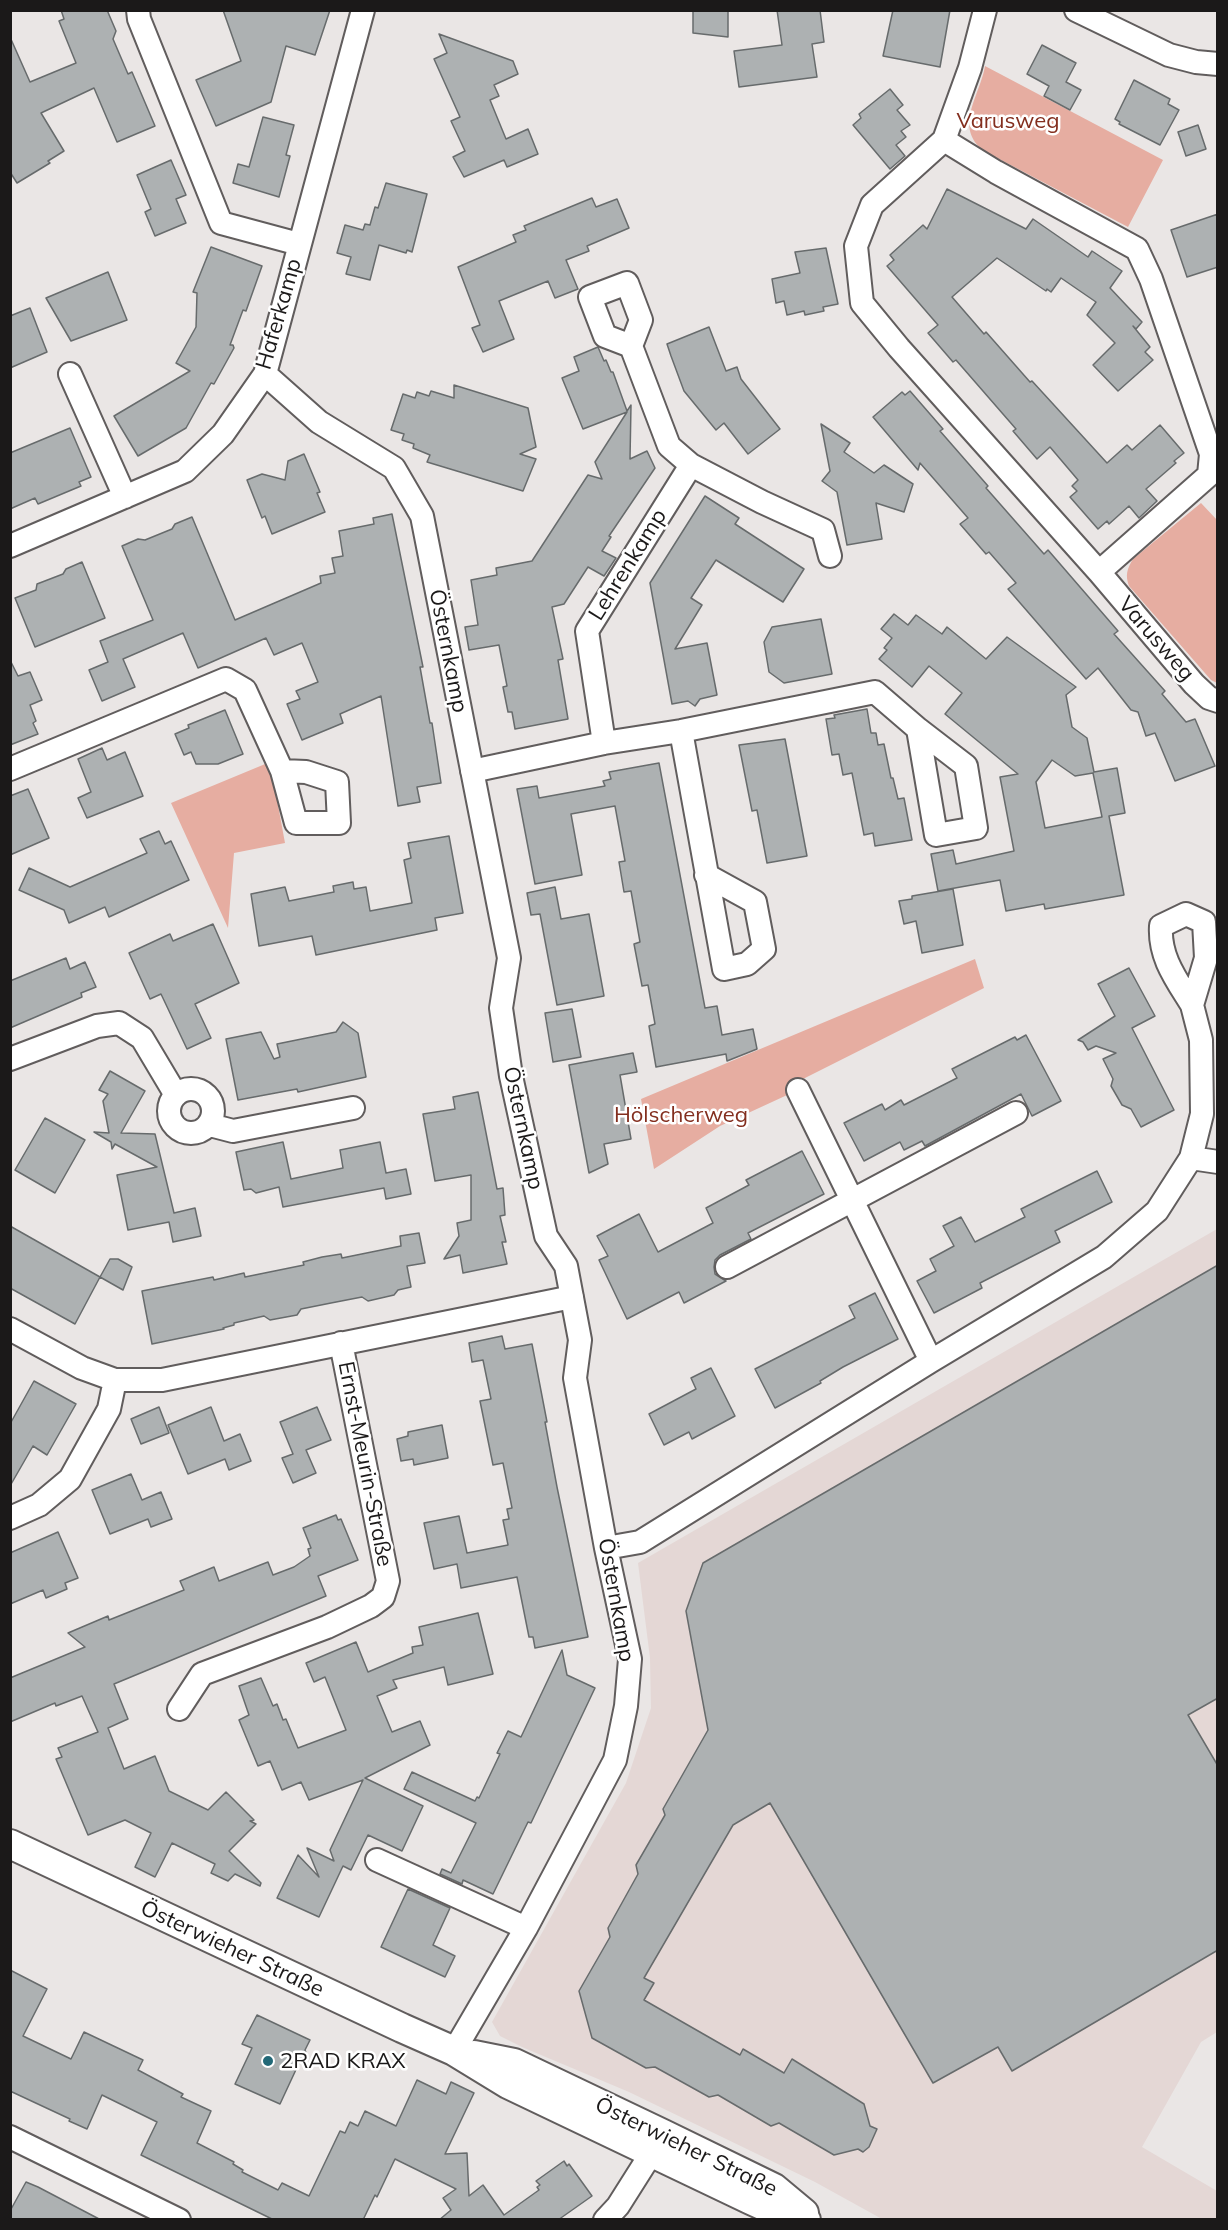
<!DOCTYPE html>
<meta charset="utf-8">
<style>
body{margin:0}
#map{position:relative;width:1228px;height:2230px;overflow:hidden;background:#eae6e5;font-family:Mulish,sans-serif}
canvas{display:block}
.frame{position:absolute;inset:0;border:12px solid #1b1919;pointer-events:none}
</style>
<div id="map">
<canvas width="1228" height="2230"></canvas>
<div class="frame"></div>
</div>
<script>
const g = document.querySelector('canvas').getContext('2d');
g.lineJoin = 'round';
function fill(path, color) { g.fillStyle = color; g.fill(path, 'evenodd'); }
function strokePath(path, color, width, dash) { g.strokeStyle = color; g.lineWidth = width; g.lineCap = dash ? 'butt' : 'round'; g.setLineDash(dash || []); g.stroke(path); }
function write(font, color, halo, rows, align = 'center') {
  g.font = font + ' Mulish,sans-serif'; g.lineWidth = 5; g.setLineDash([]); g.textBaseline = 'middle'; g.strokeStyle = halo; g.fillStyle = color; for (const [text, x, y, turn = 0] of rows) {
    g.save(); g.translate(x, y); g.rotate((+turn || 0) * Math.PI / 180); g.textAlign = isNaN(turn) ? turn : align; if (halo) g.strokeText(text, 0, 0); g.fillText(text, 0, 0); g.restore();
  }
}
const built = new Path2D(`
 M1217,1229V2032L1201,2042L1142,2147L1217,2191V2219H882L815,2182L629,2092L522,2047L500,2036L492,2022L626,1783L651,1708L650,1658L638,1563Z`);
const green = new Path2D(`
 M985,66L1163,160L1128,227L984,151C953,127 980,96 985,66Z
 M1201,503L1217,520V683L1211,680L1129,586C1125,575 1127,569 1133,559Z
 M270,762L285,843L234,853L228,928L171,803Z
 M975,959L984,988L801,1080L798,1090L720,1126L654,1169L641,1099Z`);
const building = new Path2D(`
 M61,10H107L116,31L113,39L128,74L132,72L155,126L117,142L94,88L41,113L64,151L48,161L50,163L17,183L10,172V37L30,82L76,63L59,21L64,19Z
 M223,10H330L315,55L286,46L271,102L216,126L196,80L241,61Z
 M693,10H728V37L693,33Z
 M777,10H820L824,42L812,44L817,77L739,87L734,51L782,45Z
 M893,10H950L940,67L883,56Z
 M439,34L513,61L518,74L494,85L499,96L490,100L506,139L528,129L538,154L507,167L504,160L464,177L453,157L465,151L451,121L460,117L434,59L447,53Z
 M1042,45L1076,63L1066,82L1081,90L1070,110L1044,96L1049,86L1027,74Z
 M1134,80L1170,99L1168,104L1179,110L1160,145L1119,124L1120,122L1115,119Z
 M890,89L903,105L897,110L910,125L901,131L906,137L896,145L905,156L890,169L853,125L861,118L859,114Z
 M263,117L294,125L286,155L290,156L279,197L233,183L238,164L249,167Z
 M1198,125L1206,149L1186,156L1178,132Z
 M171,160L186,195L176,199L186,223L155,236L145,212L151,209L137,175Z
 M386,183L427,194L412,252L407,250L406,253L379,245L370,280L346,274L351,257L337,253L345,225L363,230L365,224L370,225L375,207L378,208Z
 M947,189L1026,229L1033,219L1088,257L1092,251L1122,271L1110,288L1142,322L1136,329L1133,326L1150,347L1145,352L1153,360L1118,391L1093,365L1115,343L1087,315L1096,302L1061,278L1051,292L1047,289L1046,291L997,258L952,297L984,334L986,332L1030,382L1032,381L1107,463L1127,445L1132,450L1160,425L1184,453L1174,461L1176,463L1146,489L1157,501L1139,518L1129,506L1109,524L1107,521L1098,529L1070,497L1077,491L1072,486L1078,480L1050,447L1037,459L1013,431L1016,429L956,360L953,362L928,333L938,325L887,266L894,260L890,255L923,225L927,229Z
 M592,198L596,207L617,199L629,228L587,246L589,251L566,260L578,289L555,298L548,281L499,301L514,339L483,352L472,328L480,325L458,267L516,242L513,235L526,230L524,226Z
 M1218,214V267L1187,277L1171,230Z
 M211,247L262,266L246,311L243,310L230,345H233L234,348L214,384L211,383L186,428L138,456L114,416L190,371L176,363L196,327L197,293L193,292Z
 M826,248L838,304L823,307L824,311L805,315L804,311L787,315L784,301L776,303L772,279L800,273L795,252Z
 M108,272L127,320L71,341L46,298Z
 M30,308L47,352L10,368V316Z
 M709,327L726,371L737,367L741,379L780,429L748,454L724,423L716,430L684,391L671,356L667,344Z
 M598,347L604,361L606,360L611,372H613L627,411L631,405L630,459L647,451L655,468L609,536L611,537L602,551L616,558L604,576L588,567L564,604L552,607L563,659L558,660L568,719L515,729L512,712H508L503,687L507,686L499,645L469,650L465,627L478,625L471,580L497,575L496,568L532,561L588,475L602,479L595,462L627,412L583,429L562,378L579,371L574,357Z
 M454,385L528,408L536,447L520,454L536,459L523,491L427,462L430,455L413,448L414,444L402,440L404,434L391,430L403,394L415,398L417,392L429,396L431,391L454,398Z
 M910,391L943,429L940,431L988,486L986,488L1044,554L1048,550L1118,631L1114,634L1165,691L1162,694L1186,722L1195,719L1215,766L1175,781L1155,733L1146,736L1138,712L1131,710L1098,668L1086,679L1008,589L1016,583L989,552L986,554L960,524L968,518L920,463L918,470L873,417L902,392L905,395Z
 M821,424L850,443L844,452L874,473L884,465L913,484L904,512L876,503L882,539L847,545L837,492L822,481L830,471Z
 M70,428L91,477L79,482L81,486L38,504L35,498L10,509V453Z
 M304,454L320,492L317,493L325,512L272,534L265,516L262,518L247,480L262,474L285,480L288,461Z
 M705,496L739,518L735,524L804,569L783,602L716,560L691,598L702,605L675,649L707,643L717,695L700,699L695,706L688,701L672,704L650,583Z
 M392,514L423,667H420L430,723H432L441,783L417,787L420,802L398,806L381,696L340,714L343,723L302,740L287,704L300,699L296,691L318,682L302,643L274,655L266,638L198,668L183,633L123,659L135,687L102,701L89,670L108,662L100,641L153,620L122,546L138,539L145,540L172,529L175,524L192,517L235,620L321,583L320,576L335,573L332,558L343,556L339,531L374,524L373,518Z
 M82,562L105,618L35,647L15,598L36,590L37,584L63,574L66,569Z
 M894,614L908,625L916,615L942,634L947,627L986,659L1007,637L1076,687L1066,695L1072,727L1087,738L1094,772L1117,768L1125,813L1109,816L1124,895L1045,909L1044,904L1006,911L1000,880L938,891L931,854L953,850L956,864L1014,851L1000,777L1018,774L945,714L962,693L929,666L912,687L879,659L887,650L884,648L892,638L881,629ZM1052,760L1075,776L1093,773L1102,817L1045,828L1036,782Z
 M821,619L832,674L784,683L769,672L764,642L772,627Z
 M10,660L18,676L30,672L42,700L30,705L36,721L33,723L38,734L10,745Z
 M867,709L871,733H876L878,745L884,744L891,778H893L898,799L904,798L912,840L875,846L873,833L864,835L852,773L843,775L839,754L832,755L826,719L835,718L834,715Z
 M225,710L243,754L218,764H196L191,752L184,755L175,734L189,728L188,725Z
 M785,739L807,856L767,863L757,810L752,811L739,745Z
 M102,748L107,760L125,752L143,796L87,818L78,798L91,792L78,759Z
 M659,763L705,1008L717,1006L722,1035L753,1029L757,1049L727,1061L726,1054L656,1067L649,1026L655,1024L648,985L642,986L634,944L640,942L631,891L624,892L619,862L625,861L615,806L571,814L582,875L535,884L517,789L537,786L539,798L605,786L603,781L611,779L609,772Z
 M28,789L49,838L10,855V796Z
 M159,831L165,844L171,841L189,880L109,917L105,907L69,923L64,910L19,890L29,868L70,887L147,853L140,839Z
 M449,836L463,913L435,918L437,930L316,955L312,936L259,946L251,894L285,887L289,901L334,892L333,886L353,882L354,889L366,887L370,911L412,903L404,860L411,858L408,843Z
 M555,887L561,919L589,914L604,996L557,1005L540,914L531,915L527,893Z
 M953,889L963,945L922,953L916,921L904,924L899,901L912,899V896Z
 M213,924L239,983L195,1004L211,1038L187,1049L161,994L150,999L129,953L170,934L173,941Z
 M66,958L70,969L85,962L96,987L81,993L82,997L10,1028V981Z
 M1129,968L1155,1016L1132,1028L1174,1110L1141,1127L1131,1109L1122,1105L1111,1086L1113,1079L1103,1059L1116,1053L1096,1046L1088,1050L1083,1042L1078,1040L1115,1016L1098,984Z
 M572,1009L581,1057L553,1062L545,1013Z
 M343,1022L358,1033L366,1077L298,1092L297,1089L238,1100L226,1039L261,1032L274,1059L280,1057L277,1044L336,1032Z
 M1026,1035L1061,1101L1032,1116L1021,1094L925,1146L922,1141L904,1150L900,1142L864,1161L844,1123L882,1104L885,1110L901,1100L904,1105L957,1078L952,1069L1015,1037L1017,1040Z
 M633,1053L637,1072L620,1075L631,1139L604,1144L608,1164L589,1173L569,1065Z
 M110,1071L145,1091L121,1133L155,1134L174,1213L195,1208L201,1236L173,1242L169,1222L128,1230L117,1175L157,1167L115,1144L112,1149L111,1142L94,1132L109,1133L103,1101L108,1094L99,1090Z
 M478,1092L497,1189L503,1188L505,1215L500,1216L506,1242H502L507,1264L463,1273L460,1255L444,1259L459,1236L457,1223L471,1220V1175L435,1181L423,1114L455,1109L453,1097Z
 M45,1118L85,1140L55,1193L15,1170Z
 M283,1142L291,1179L343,1168L340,1150L380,1142L386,1173L406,1169L411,1194L386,1199L384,1188L283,1207L279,1187L256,1193L251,1189L244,1190L236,1152Z
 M802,1151L824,1194L748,1233L751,1239L720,1255L715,1260L714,1267L715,1274L726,1281L684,1303L679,1292L627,1319L599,1260L608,1256L597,1236L639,1214L658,1252L713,1223L706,1208L749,1185L746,1180Z
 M1097,1171L1112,1202L1055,1231L1060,1242L980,1283L982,1288L934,1313L917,1281L936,1271L930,1259L954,1246L943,1226L961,1217L975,1242L1025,1217L1021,1209Z
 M10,1226L100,1277L75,1324L10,1288Z
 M419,1233L425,1263L407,1266L411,1287L398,1290L394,1295L368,1301L362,1297L331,1303L301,1309L297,1315L270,1320L264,1316L234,1323V1325L223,1328L224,1329L152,1344L142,1291L213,1277L214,1280L244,1273L245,1277L304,1265L303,1262L322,1257L341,1254L342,1258L401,1246L400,1236Z
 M110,1259H118L132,1267L123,1290L100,1277Z
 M1218,1265V1698L1188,1715L1218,1766V1950L1012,2071L998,2047L933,2083L770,1803L733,1825L644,1978L654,1983L644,2000L740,2055L743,2049L784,2073L792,2059L864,2104L870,2126L877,2129L869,2147L863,2152L858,2149L834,2155L779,2123L771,2126L718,2095L709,2097L655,2067L646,2068L592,2038L579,1991L610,1937L608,1928L638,1874L636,1865L665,1815L663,1809L708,1730L686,1611L703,1563Z
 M875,1293L898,1339L843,1367L820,1381L821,1383L775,1408L755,1369L855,1318L849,1306Z
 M502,1336L505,1349L532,1344L547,1422H545L557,1487L588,1637L535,1648L533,1637H529L517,1577L461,1588L457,1564L434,1569L424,1523L459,1516L467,1553L508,1545L503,1520L509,1519L507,1509L512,1508L503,1463L493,1465L480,1401L491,1399L483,1360L472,1362L469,1343Z
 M711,1368L735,1416L692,1439L689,1432L664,1445L649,1414L696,1389L691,1378Z
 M34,1381L76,1404L47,1455L33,1446L10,1486V1424Z
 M159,1407L169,1433L141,1444L131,1419Z
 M211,1407L224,1441L240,1434L251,1461L229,1470L225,1459L188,1474L168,1425Z
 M317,1407L331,1440L306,1450L316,1473L293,1483L282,1458L293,1454L280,1422Z
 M442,1425L448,1458L414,1465L413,1459L401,1461L397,1439L408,1436V1432Z
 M131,1474L142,1500L161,1492L172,1519L151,1527L148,1519L110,1534L92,1490Z
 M336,1515L338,1520L341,1519L358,1560L318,1576L326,1596L114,1684L128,1719L108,1728L124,1769L155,1756L169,1791L208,1810L226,1792L254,1820L250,1821L256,1824L229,1851L261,1883L260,1886L235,1874L228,1881L211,1873L215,1864L172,1843L155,1877L135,1867L151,1833L125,1820L88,1835L56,1759L62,1757L58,1748L98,1732L82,1696L56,1706L55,1703L10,1722V1678L85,1647L68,1633L108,1616L109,1620L184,1590L180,1581L214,1567L219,1581L268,1562L273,1575L294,1567L310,1556L308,1549L311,1548L303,1528Z
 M58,1532L78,1578L65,1583L67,1589L46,1598L43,1590L10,1604V1553Z
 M478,1613L493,1674L448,1685L444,1667L393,1680L397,1688L377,1696L392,1732L420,1721L430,1745L365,1778L423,1806L402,1851L368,1835L351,1870L343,1866L319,1917L277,1898L298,1855L319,1877L307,1848L334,1861L330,1850L363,1780L309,1800L301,1782L282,1790L270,1761L258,1766L239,1720L249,1715L239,1686L261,1678L273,1706L277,1704L283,1720L286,1719L298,1748L346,1730L325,1677L314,1682L306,1663L356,1642L368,1672L413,1653L412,1647L423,1645L419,1627Z
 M562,1650L567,1675L595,1688L531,1823L528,1822L493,1894L463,1880L462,1884L440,1874L442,1869L451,1873L476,1823L404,1789L412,1772L475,1801L477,1797L479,1798L500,1754L497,1753L508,1731L521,1737Z
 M408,1889L450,1908L433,1945L455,1956L445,1977L381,1947Z
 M10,1970L47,1989L23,2036L71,2059L84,2032L143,2060L138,2070L183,2094L181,2097L211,2111L197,2143L234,2162L233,2164L243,2170L242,2172L278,2190L282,2183L309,2196L340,2131L345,2133L350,2122L358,2126L365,2111L396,2126L417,2080L446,2094L451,2082L474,2093L445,2154L467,2153L469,2196L483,2185L504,2215L539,2190L537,2187L540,2185L536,2181L564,2161L567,2166L569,2164L592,2196L558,2220H439L451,2210L443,2198L456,2189L395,2159L377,2197L375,2195L363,2220H274L141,2155L157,2122L102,2095L87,2129L69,2121L70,2119L10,2091Z
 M257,2015L310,2040L305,2050L308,2058L300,2061L280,2104L235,2084L252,2048L242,2044Z
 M26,2182L38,2187L101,2220H10V2211Z`);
const minor = new Path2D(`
 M138,10L139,19L221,223L299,244
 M985,10L970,68L944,140L872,205L856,246L862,303L899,348L1099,572L1194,684L1209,698L1218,701
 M1076,10L1169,55L1196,62L1218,64
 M944,140L996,172L1137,249L1151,279L1211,454L1209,475L1099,572
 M631,346L605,336L590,297L627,283L641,320L631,346L669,446L691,465L762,502L823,530L830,556
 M70,374L125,497
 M265,374L319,422L394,468L422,516L509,958L501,1008L511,1076L546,1236L566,1266L580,1340L575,1378L606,1548L630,1659L626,1706L615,1760L526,1928L454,2051
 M10,546L185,471L223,434L265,374L363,10
 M681,731L724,969L747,964L764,949L755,902L706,875
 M604,743L587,631L691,465
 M10,769L226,679L245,690L282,771L296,823H339L337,782L306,772L282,771
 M472,771L604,743L681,731L875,692L918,729L936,835L976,828L966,766L918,729
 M10,1059L97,1026L119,1023L142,1038L176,1095
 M169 1111a22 22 0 1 1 44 0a22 22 0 1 1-44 0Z
 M798,1090L931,1361
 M210,1125L233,1131L353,1108
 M1191,1158L1218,1162
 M727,1267L1016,1113
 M10,1329L82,1368L115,1380H162L572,1297
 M10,1518L39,1505L70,1479L109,1409L115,1380
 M606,1548L640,1542L931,1361L1104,1257L1157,1211L1191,1158L1202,1114L1201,1040L1192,1005L1206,958L1204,922L1186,914L1161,926C1159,957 1176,979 1192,1005
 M179,1709L202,1674L327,1627L371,1606L383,1597L388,1581L341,1343
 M377,1860L526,1928
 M10,2137L179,2220
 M605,2220L618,2206L661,2138`);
const tertiary = new Path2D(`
 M10,1844L402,2028L454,2051L508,2084L751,2200L786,2216L806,2220
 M474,2055L514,2063L663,2134L774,2188L804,2213`);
const markers = [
 [268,2061,6,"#226877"]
];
const parkNames = [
 ["Varusweg",1008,121],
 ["Hölscherweg",681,1115]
];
const streetNames = [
 ["Haferkamp",279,314,-74],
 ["Lehrenkamp",628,565,-58],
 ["Varusweg",1156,639,49],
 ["Östernkamp",448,651,79],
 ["Östernkamp",523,1128,78],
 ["Ernst-Meurin-Straße",365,1464,79],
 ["Östernkamp",616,1600,80],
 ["Österwieher Straße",232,1949,25],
 ["Österwieher Straße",686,2147,26]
];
const poiNames = [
 ["2RAD KRAX",280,2061]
];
fill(built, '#e4d7d5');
fill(green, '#e6ada1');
fill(building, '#adb1b2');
strokePath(building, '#676b6c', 1.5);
strokePath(minor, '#615d5d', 26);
strokePath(tertiary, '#615d5d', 32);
strokePath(minor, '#fff', 22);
strokePath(tertiary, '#fff', 28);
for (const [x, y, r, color] of markers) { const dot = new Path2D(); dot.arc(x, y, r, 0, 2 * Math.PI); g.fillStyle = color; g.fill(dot); strokePath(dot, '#fff', 2); }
write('22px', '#832e1e', '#fff', parkNames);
write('22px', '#1b1919', '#fff', streetNames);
write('22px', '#1b1919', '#fff', poiNames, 'left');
</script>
